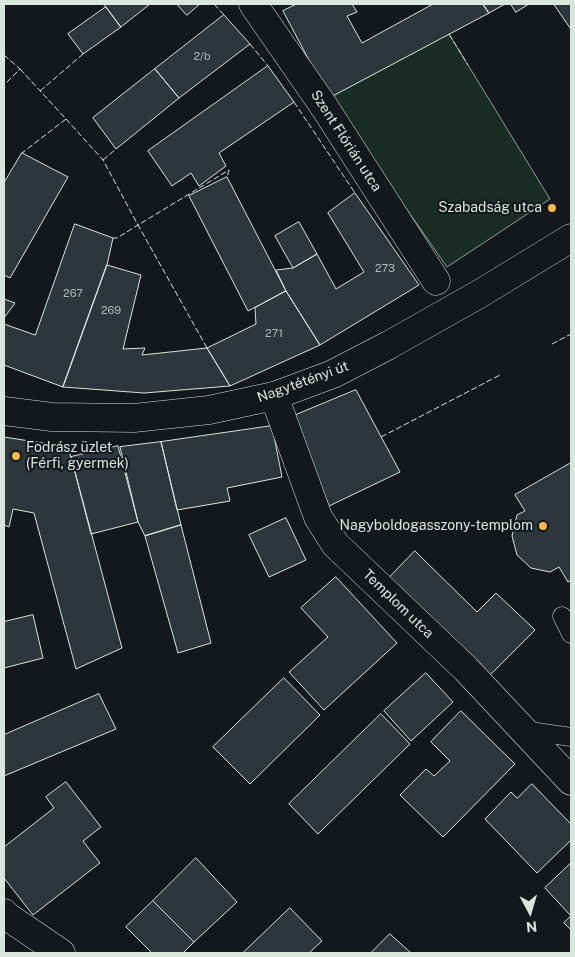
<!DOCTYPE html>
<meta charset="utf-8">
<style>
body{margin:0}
#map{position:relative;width:575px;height:957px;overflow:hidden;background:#14181c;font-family:"Public Sans",sans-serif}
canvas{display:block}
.frame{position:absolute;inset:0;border:5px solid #d8e6dc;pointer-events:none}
.north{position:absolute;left:505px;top:887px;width:50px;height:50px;-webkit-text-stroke:4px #14181c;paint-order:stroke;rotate:174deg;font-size:14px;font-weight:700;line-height:20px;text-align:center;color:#d8e6dc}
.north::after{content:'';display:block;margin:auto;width:18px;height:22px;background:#d8e6dc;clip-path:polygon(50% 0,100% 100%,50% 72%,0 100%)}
</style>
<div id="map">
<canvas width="575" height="957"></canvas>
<div class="frame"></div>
<div class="north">N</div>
</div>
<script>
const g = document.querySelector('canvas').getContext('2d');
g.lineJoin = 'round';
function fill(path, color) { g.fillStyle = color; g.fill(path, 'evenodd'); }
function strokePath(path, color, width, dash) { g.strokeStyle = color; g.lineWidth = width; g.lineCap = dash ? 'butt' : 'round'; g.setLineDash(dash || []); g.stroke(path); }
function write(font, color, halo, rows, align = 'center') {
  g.font = font + ' "Public Sans",sans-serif'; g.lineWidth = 4; g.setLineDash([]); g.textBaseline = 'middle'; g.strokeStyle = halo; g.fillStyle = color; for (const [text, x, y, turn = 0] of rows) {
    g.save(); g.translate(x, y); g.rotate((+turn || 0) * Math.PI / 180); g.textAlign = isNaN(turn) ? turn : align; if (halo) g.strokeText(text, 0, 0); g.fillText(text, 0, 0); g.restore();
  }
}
const green = new Path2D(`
 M449,34L550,199L447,267L329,98Z`);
const building = new Path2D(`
 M104,4H150L121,27Z
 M177,4H200L187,15Z
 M297,4H352L357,12L347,16L362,43L433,4H483L489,13L329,98L283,11Z
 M483,4H505L489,13Z
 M511,4H529L516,12Z
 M554,4H571V29Z
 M106,7L121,27L83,54L68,34Z
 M224,15L250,44L179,98L155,69Z
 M268,66L294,102L219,153L226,166L199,186L191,173L172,186L148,151Z
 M155,69L179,98L116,149L93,118Z
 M22,153L68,177L10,278L4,275V183Z
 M227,177L286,291L248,311L189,196Z
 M355,193L419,285L320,345L286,291L276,270L293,268L317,254L336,289L364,272L328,213Z
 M299,222L317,254L293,268L275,236Z
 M75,224L113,238L107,265L63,387L4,365V324L35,335Z
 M107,265L141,275L123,349L145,348L142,355L207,348L230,386L144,393L63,387Z
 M286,291L320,345L230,386L207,348L256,324L255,308Z
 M4,299L15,303L4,318Z
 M356,390L400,472L329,506L291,417Z
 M272,426L282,477L227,488L230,501L177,510L161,442Z
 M4,437L68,447L71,457L122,648L76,669L34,513L13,509L9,527L4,525Z
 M161,442L181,525L145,536L138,522L120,447Z
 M118,446L138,522L91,534L71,457Z
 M571,463V580L568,582L559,567L550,572L531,568L517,555L512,536L517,515L525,511L515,495Z
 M286,518L306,560L269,577L249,535Z
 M181,525L211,643L178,653L145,536Z
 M415,551L477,612L496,593L535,630L488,677L388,579Z
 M336,577L397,643L324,710L289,672L328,637L301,608Z
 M33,615L43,658L4,668V622Z
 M426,673L453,702L411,741L384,711Z
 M284,678L320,715L250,784L213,747Z
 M99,694L116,729L4,776V735Z
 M461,711L515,764L443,837L400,795L426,769L434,776L450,761L431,742Z
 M381,714L410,744L318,834L289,804Z
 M66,782L101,827L83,841L100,863L33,915L4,878V847L54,808L46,797Z
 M532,784L571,824V840L537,873L485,819L511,792L517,798Z
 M196,858L237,902L194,942L153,901Z
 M571,863V916L545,888Z
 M153,901L194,942L183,953H152L126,927Z
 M290,908L322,941L309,953H243Z
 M571,916V930L564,923Z
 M390,934L411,953H371Z`);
const lane = new Path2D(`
 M562,616L571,634
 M523,730L571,737`);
const street = new Path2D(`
 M253,4L325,108L436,281
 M274,396L318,517L335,544L466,669L571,781
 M4,913L8,917L61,953`);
const secondary = new Path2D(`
 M4,411L52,417L134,418L209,410L274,396L333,374L389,345L481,293L571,238`);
const fence = new Path2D(`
 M214,4L224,15
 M449,34L468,65
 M250,44L268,66
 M4,55L20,69L4,85
 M20,69L66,119L22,153
 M40,91L83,54
 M294,102L355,193
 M66,119L103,160L138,225L117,238H113
 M103,160L116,149
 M552,344L571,334
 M207,348L138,225L229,170L227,177
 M381,437L500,375`);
const markers = [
 [552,208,5,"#ffb74d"],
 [16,456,5,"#ffb74d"],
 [543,526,5,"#ffb74d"]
];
const numberNames = [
 ["2/b",202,57],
 ["273",385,269],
 ["267",73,294],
 ["269",111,311],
 ["271",274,334]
];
const streetNames = [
 ["Szent Flórián utca",346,141,57],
 ["Nagytétényi út",303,382,-20],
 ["Templom utca",398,604,44]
];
const poiNames = [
 ["Szabadság utca",542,208],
 ["Fodrász üzlet",26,448,"left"],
 ["(Férfi, gyermek)",26,464,"left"],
 ["Nagyboldogasszony-templom",533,526]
];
fill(green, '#1a2d24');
strokePath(green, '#939e99', 1);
fill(building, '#2c363c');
strokePath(building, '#d8e6dc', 1);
strokePath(lane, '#d8e6dc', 19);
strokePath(street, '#d8e6dc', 29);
strokePath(secondary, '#d8e6dc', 29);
strokePath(lane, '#14181c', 18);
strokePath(street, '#14181c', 28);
strokePath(secondary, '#14181c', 28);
strokePath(fence, '#d8e6dc', 1, [6, 2.5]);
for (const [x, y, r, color] of markers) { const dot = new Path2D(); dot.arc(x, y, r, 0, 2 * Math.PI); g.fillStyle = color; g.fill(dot); strokePath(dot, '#14181c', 2); }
write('11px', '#adbab4', null, numberNames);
write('14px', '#d8e6dc', '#14181c', streetNames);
write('14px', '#d8e6dc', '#14181c', poiNames, 'right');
</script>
